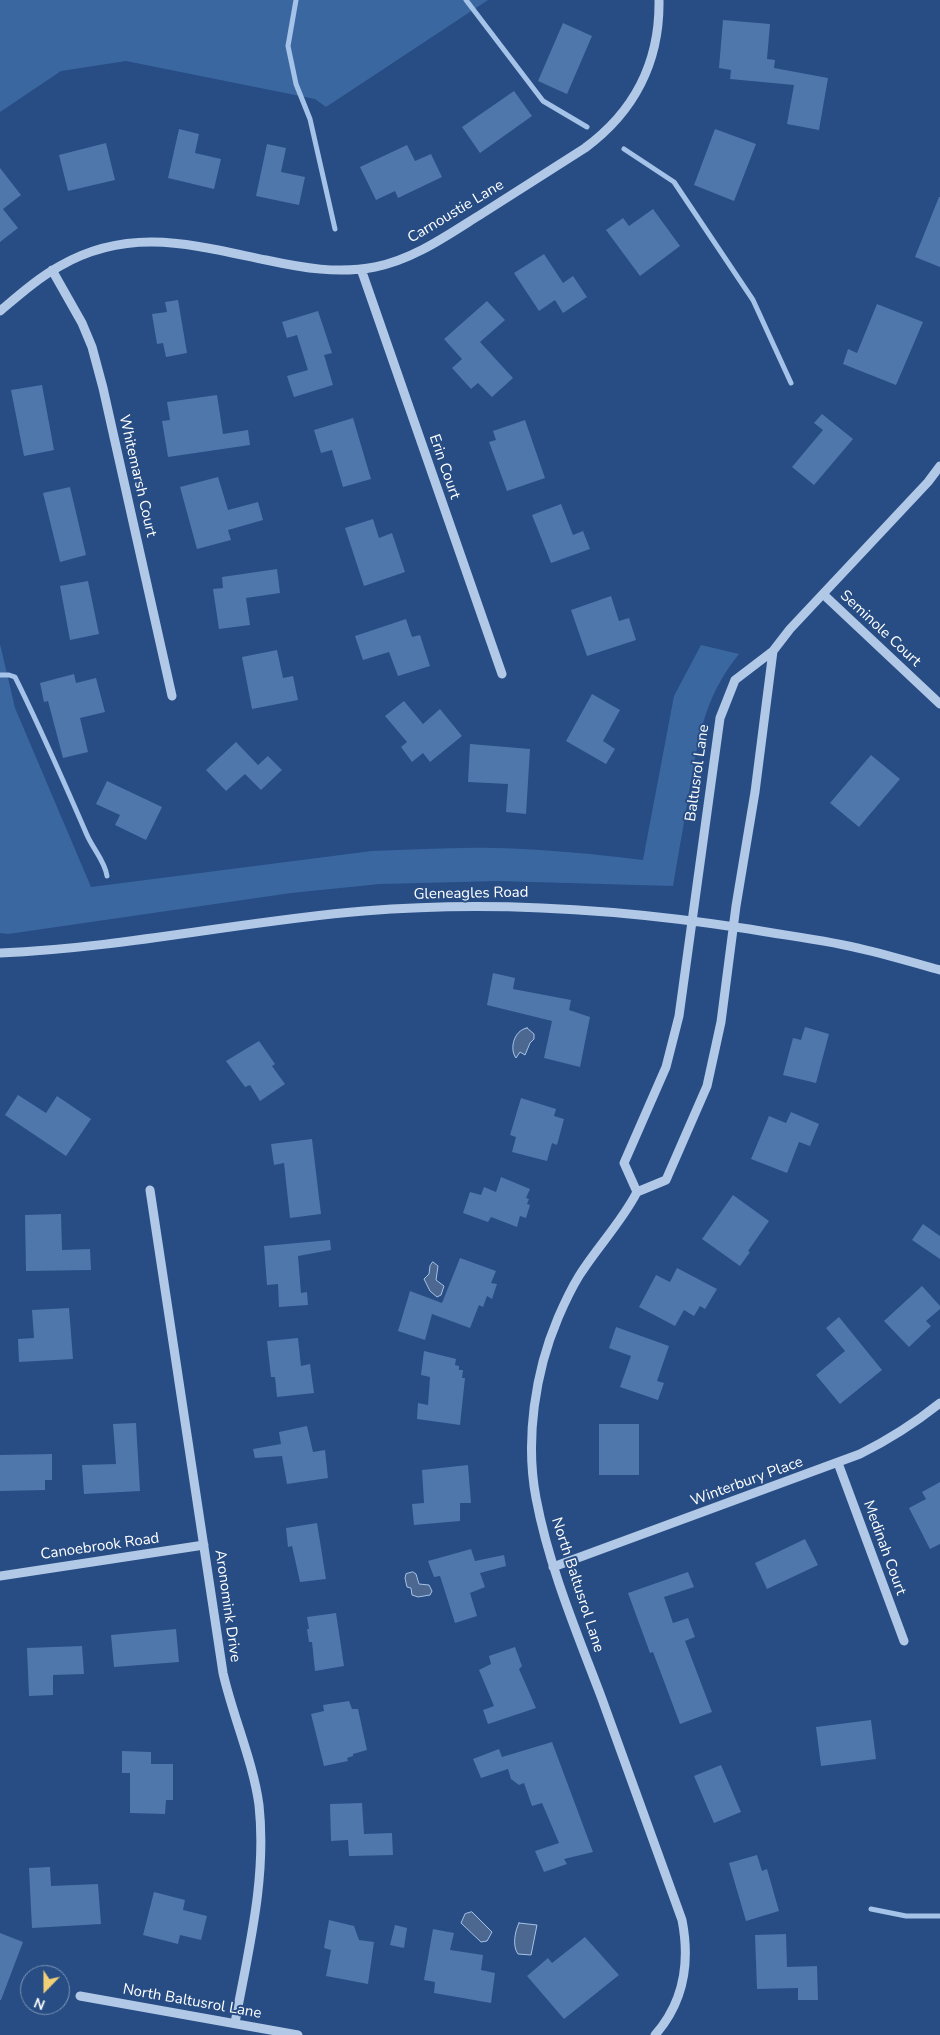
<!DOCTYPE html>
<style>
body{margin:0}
#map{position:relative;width:940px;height:2035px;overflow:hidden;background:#274d84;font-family:"Nunito Sans",sans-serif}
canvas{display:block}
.north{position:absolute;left:20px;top:1965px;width:50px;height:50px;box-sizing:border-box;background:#274d84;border:1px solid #7d94b5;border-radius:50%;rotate:202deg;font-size:14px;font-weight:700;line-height:20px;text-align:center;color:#fff}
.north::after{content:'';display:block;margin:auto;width:18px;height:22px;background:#f0d076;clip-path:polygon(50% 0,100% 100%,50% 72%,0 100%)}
</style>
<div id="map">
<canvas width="940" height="2035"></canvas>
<div class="north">N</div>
</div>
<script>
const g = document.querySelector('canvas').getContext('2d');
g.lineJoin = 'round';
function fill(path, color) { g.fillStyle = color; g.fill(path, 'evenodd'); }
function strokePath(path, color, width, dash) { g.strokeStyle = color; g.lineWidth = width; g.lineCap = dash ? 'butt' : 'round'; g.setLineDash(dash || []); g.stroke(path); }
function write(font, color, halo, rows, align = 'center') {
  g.font = font + ' "Nunito Sans",sans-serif'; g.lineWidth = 4; g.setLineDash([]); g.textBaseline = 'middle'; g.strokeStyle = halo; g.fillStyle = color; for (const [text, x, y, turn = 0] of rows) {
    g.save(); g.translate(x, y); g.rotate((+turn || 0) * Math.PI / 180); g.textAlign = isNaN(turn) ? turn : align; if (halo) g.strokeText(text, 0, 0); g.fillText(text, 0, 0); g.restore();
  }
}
const green = new Path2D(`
 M0,0H488L326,107L315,99L126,61L61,71L0,112Z
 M0,644L15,708L91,887L372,851C413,850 453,847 494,848C544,849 593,854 643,860L674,696L701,645L739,654C703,699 699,737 689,792C684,824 678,855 673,886L498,881L380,884L291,893L8,934L0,933Z`);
const water = new Path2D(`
 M527,1028L534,1034V1039L530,1043L525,1055L520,1052L516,1058C509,1049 514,1030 527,1028Z
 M433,1262L438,1266L436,1280L444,1286L441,1295L437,1297L430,1291L424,1279L429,1274L430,1266Z
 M413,1572L416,1574L419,1584L429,1585L432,1591L430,1595L418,1597L412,1595L411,1588L407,1587L405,1578L406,1574Z
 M472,1912L492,1932L487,1941L481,1942L461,1923L465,1914Z
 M519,1923L537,1925L531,1955L518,1954C512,1946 515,1931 519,1923Z`);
const stream = new Path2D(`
 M296,0L288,46L296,84L310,119L335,229
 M466,0L543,101L587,127
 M624,149L674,182L753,300L791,383
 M0,675H9L15,677C41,729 64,782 87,835C93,849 105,861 107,876
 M871,1909L906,1916H940`);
const building = new Path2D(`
 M723,20L770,24L767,59L775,60L774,68L828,78L819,130L787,124L794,85L730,79L731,70L719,68Z
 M563,23L592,36L567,94L538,81Z
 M514,91L532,116L480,153L462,127Z
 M179,129L199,134L195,153L221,159L214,189L168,178Z
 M715,129L756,144L734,201L694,185Z
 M106,143L115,180L68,191L59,155Z
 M267,144L286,148L281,172L305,177L299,205L256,196Z
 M407,145L415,161L431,154L442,177L398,198L395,191L376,200L360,167Z
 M0,168L21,195L3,209L18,228L0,242Z
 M939,197H940V267L915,257Z
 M653,209L680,246L640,276L606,230L623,218L629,226Z
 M544,254L563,283L573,276L587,297L563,313L555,300L539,311L514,273Z
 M178,300L187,353L166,357L163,343L157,344L152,314L167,312L165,302Z
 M487,301L505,320L480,342L513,378L492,397L478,383L471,389L452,368L462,359L444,339Z
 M877,304L923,322L896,385L843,364L848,349L857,353Z
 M318,311L332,353L324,355L333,385L294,397L287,376L308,370L297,335L287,338L282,322Z
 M42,385L54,450L24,456L11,390Z
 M217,395L223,434L248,430L250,445L168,457L162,421L170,420L167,402Z
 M822,414L853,439L814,485L792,467L823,430L814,423Z
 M353,418L371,479L343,487L332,450L321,453L314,430Z
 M525,420L545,478L507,491L489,442L496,440L493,431Z
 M218,477L228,510L258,502L263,520L228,530L231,540L197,549L180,487Z
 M70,487L86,555L60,562L43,493Z
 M561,504L573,535L583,531L590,549L551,563L532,515Z
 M373,519L379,538L392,533L405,572L364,586L345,528Z
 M277,569L280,593L246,598L250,625L219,629L213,589L223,588L222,577Z
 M88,581L99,634L70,640L60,586Z
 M611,596L619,621L629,618L636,640L587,656L571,610Z
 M406,619L412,637L420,635L430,666L398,676L389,652L363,660L355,636Z
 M277,650L283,678L293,676L298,700L252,709L242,657Z
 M74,674L76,683L96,678L105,712L80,718L88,752L63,758L48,701L44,702L40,683Z
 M592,694L620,710L603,741L615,749L606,764L566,741Z
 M404,701L423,724L440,709L462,736L430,762L423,753L412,762L401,747L407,742L385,716Z
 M236,742L258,765L268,756L282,770L261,790L245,774L226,791L206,770Z
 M470,744L530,749L526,814L506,812L508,784L468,782Z
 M871,755L900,779L859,827L830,803Z
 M107,781L162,807L146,840L115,825L120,815L96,804Z
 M493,973L515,978L513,989L571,1000L569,1010L590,1017L580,1067L544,1058L552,1021L487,1005Z
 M805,1027L829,1034L816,1083L783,1075L793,1038L801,1040Z
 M259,1041L275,1064L272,1066L285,1084L260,1101L250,1085L245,1087L226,1061Z
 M18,1095L46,1113L57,1096L91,1119L66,1156L5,1115Z
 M521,1098L556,1109L554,1116L564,1119L557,1145L552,1143L547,1161L512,1152L516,1137L510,1135Z
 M791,1112L819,1124L810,1146L799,1142L787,1173L751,1159L769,1116L786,1123Z
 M312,1139L321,1214L290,1218L284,1163L274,1165L271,1144Z
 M501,1177L530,1189L526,1198L529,1199L527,1204L530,1205L526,1218L520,1216L517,1227L491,1217L488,1222L463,1213L470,1192L481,1195L484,1187L496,1192Z
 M733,1195L769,1221L748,1251L750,1252L740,1266L702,1239Z
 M61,1214L62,1250L90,1249L91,1270L26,1271L25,1215Z
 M923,1224L940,1236V1259L912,1240Z
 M330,1240L331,1250L298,1256L301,1293L307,1292L308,1305L279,1307L278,1284L267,1285L264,1246Z
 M460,1258L496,1271L491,1283L497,1284L492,1299L487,1296L483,1307L479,1305L470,1328L432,1314L425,1340L398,1331L410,1291L442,1303Z
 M677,1268L717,1289L705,1309L700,1306L694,1316L684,1310L675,1326L639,1307L656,1275L670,1282Z
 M922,1286L940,1306V1309L926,1321L931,1326L909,1347L884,1321Z
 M69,1308L73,1359L19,1362L18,1339L34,1338L32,1310Z
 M839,1317L882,1370L840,1404L816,1375L845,1351L826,1328Z
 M616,1327L669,1346L657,1381L664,1383L658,1400L620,1387L631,1356L609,1348Z
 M298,1338L301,1366L310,1364L314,1393L277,1397L275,1377H271L267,1341Z
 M424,1351L456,1359L455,1365L459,1366V1370H463L462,1378H465L460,1425L417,1419L418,1403L428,1405L430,1377L421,1375Z
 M136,1423L140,1491L84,1494L82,1465L116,1464L113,1424Z
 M599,1424H639V1475H599Z
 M307,1426L313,1452L325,1450L328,1478L287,1484L282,1456L255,1458L253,1449L281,1444L279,1432Z
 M52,1454V1480H45V1490L0,1491V1455Z
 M468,1465L471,1503H460V1521L414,1525L412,1504L424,1503L422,1470Z
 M940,1482V1544L930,1549L909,1508L926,1499L922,1492Z
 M317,1523L326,1579L300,1582L292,1546L288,1547L286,1528Z
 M805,1539L818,1565L767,1589L755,1563Z
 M471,1549L475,1561L504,1555L506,1566L480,1573L485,1587L470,1593L477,1616L455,1623L440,1576L434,1577L428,1561Z
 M688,1572L694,1587L664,1597L673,1623L688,1618L695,1637L685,1641L712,1712L680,1724L653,1652L650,1653L628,1593Z
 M336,1613L344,1666L315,1671L312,1642H309L307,1629H309L307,1617Z
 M176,1629L179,1662L114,1667L111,1635Z
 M82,1646L84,1674L53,1675V1695L29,1696L27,1648Z
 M515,1647L522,1666L519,1669L536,1708L488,1724L483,1710L494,1706L479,1670L491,1664L489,1656Z
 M349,1701L352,1709H358L367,1750L353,1754V1756L347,1758L348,1761L324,1766L311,1714L324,1711L323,1705Z
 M871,1720L876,1759L821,1766L816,1727Z
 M552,1742L593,1852L564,1859L567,1864L544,1872L535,1851L559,1843L542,1803L532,1806L524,1783L519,1785L511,1779L508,1769L481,1778L473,1759L499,1749L502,1757Z
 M122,1751L151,1752V1764H173V1800H166L165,1814L130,1813V1773H122Z
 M721,1765L741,1812L714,1823L694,1776Z
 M362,1803L364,1834L392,1833L393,1855L349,1856L348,1840L331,1841L330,1804Z
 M757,1855L762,1871L767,1869L779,1911L746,1921L729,1863Z
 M50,1867L51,1886L98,1884L101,1924L32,1928L29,1868Z
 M154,1892L185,1900L183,1910L207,1916L201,1940L180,1935L178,1944L143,1935Z
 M329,1920L354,1926L359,1940L374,1942L368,1984L326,1976L331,1950L324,1948Z
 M395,1925L407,1928L404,1948L390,1945Z
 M433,1929L454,1933L450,1950L483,1955L481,1970L495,1973L491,2003L434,1993L435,1982L424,1980Z
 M0,1933L23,1942L1,2000H0Z
 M786,1934L787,1967L817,1966L818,2000H798V1988L757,1989L755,1935Z
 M585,1937L619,1975L564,2019L527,1976L548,1958L552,1963Z`);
const minor = new Path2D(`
 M361,269L502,674
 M52,270L82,323L92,347L103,388L172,696
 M0,311C19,295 38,278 60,266C130,226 193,245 266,260C303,268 338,274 375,267C415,259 449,234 483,213C517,191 551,170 585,148C634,112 660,62 659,0
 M823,594L940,704
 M0,953C123,948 242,921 364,911C494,900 621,909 749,929C788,936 828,940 866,950C891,956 915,963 940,970
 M150,1190L223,1673C233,1717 253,1761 259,1805C267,1879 248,1951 235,2023
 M637,1192C621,1223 597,1247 579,1276C571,1289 564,1304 558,1318C535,1372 525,1440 536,1498C549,1567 577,1633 602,1699C629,1772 655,1846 682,1920C690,1961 684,2002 655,2035
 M637,1192L624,1163L666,1067L679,1016L720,718L735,680L773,651L790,629L928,482L940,466
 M637,1192L666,1180L707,1086L721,1022L736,906L755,792L773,651
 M838,1463L904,1641
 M553,1567L860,1454C888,1440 915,1423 940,1403
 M0,1576L204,1545
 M80,1996L298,2035`);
const streetNames = [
 ["Carnoustie Lane",456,212,-31],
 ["Erin Court",444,467,71],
 ["Whitemarsh Court",137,476,77],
 ["Seminole Court",880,629,43],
 ["Baltusrol Lane",698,773,-82],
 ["Gleneagles Road",471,894,-1],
 ["Winterbury Place",747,1482,-20],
 ["Canoebrook Road",100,1547,-8],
 ["Medinah Court",884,1548,70],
 ["North Baltusrol Lane",577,1585,72],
 ["Aronomink Drive",227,1606,82],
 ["North Baltusrol Lane",192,2002,10]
];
fill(green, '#3b67a1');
fill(water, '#4d6890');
strokePath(water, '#a5c3e8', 1);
strokePath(stream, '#a5c3e8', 5);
fill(building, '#4f77ac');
strokePath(minor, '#b1c8e7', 9);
write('15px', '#fff', '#274d84', streetNames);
</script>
